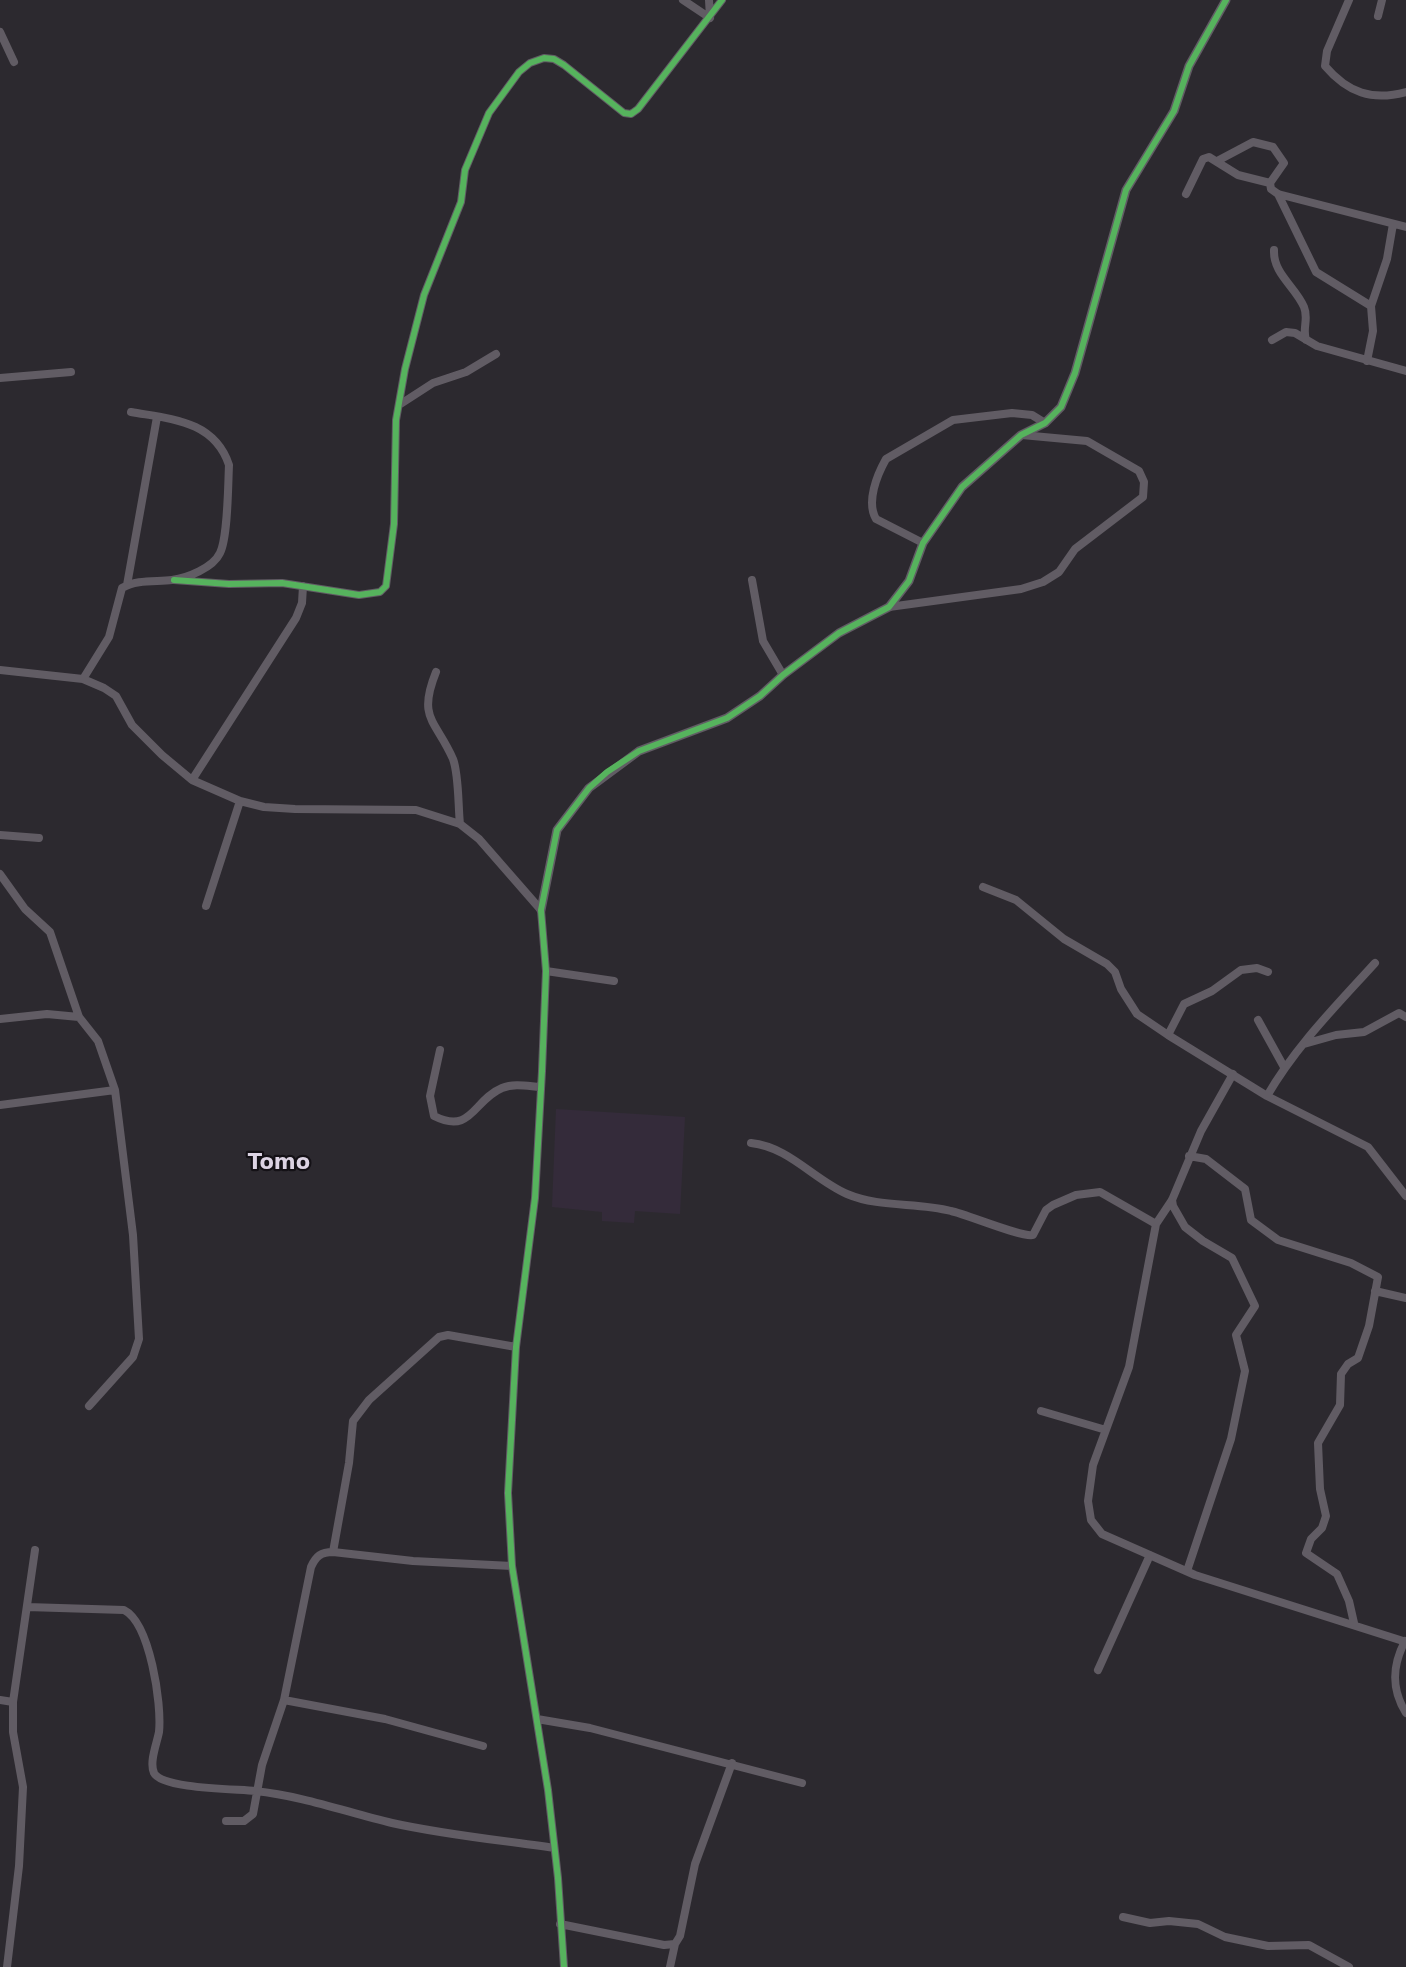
<!DOCTYPE html>
<style>
body{margin:0}
canvas{display:block;background:#2c292f}
</style>
<canvas width="1406" height="1967"></canvas>
<script>
const g = document.querySelector('canvas').getContext('2d');
g.lineJoin = 'round';
function fill(path, color) { g.fillStyle = color; g.fill(path, 'evenodd'); }
function strokePath(path, color, width, dash) { g.strokeStyle = color; g.lineWidth = width; g.lineCap = dash ? 'butt' : 'round'; g.setLineDash(dash || []); g.stroke(path); }
function write(font, color, halo, rows, align = 'center') {
  g.font = font + ' "DejaVu Sans",sans-serif'; g.lineWidth = 4.5; g.setLineDash([]); g.textBaseline = 'middle'; g.strokeStyle = halo; g.fillStyle = color; for (const [text, x, y, turn = 0] of rows) {
    g.save(); g.translate(x, y); g.rotate((+turn || 0) * Math.PI / 180); g.textAlign = isNaN(turn) ? turn : align; if (halo) g.strokeText(text, 0, 0); g.fillText(text, 0, 0); g.restore();
  }
}
const built = new Path2D(`
 M556,1109L685,1117L680,1214L635,1211L634,1223L602,1221V1212L552,1207Z`);
const minor = new Path2D(`
 M683,0L710,18
 M709,0L710,17
 M1349,0L1327,51L1325,66C1348,93 1372,101 1406,92
 M1378,16L1382,0
 M0,32L14,62
 M1219,160L1253,142L1273,147L1284,163L1270,183
 M1186,194L1203,159L1209,157L1238,175L1270,183L1271,189L1278,194L1406,227
 M1278,194L1316,272L1371,306
 M1274,250C1273,274 1295,286 1304,307C1309,319 1302,328 1306,340
 M1272,340L1286,332L1295,333L1317,346L1406,371
 M1367,361L1373,331L1371,306L1387,259L1393,224
 M0,378L71,372
 M399,405L433,383L466,372L496,354
 M923,543L876,519C866,502 877,475 886,459L953,420L1012,413L1032,415L1045,423
 M174,580L229,584L282,583L359,595L380,592L386,586L394,524L396,420L405,369L424,295L461,202L465,170L489,113L519,72L530,63L544,58L554,59L564,65L624,113L631,114L638,109L722,0
 M752,580L763,641L783,675
 M127,585L157,417
 M889,607L1021,589L1043,582L1059,572L1075,549L1143,497L1144,482L1139,471L1087,441L1022,435
 M0,670L83,679L104,688L116,696L132,725L162,755L192,780L240,801L264,807L295,809L416,810L460,824L479,839L541,910L546,971L542,1071L535,1198L516,1347L508,1493L512,1566L548,1790L558,1878L564,1967
 M436,672C417,719 436,720 453,759C459,775 458,806 460,824
 M83,679L109,637L122,588C137,579 156,582 172,580C187,578 213,568 220,553C228,537 228,485 229,465C214,420 170,419 131,412
 M192,780L296,618L302,603L303,586
 M0,835L39,838
 M0,874L25,909L50,932L79,1017L98,1041L115,1090L133,1235L139,1339L133,1357L89,1406
 M983,887L1016,900L1064,939L1107,964L1115,972L1121,989L1137,1014L1168,1035L1267,1096L1368,1147L1406,1196
 M206,906L240,801
 M546,971L614,981
 M0,1019L47,1014L79,1017
 M1258,1020L1284,1067
 M1168,1035L1184,1004L1212,991L1241,970L1257,968L1268,972
 M1304,1044L1336,1035L1364,1032L1399,1013L1406,1017
 M440,1050L430,1096L434,1116C472,1135 473,1100 502,1088C514,1083 527,1086 540,1087
 M1233,1074L1201,1131L1172,1200L1156,1224L1129,1367L1093,1465L1088,1501L1091,1520L1102,1534L1195,1575L1406,1642
 M1267,1096C1296,1046 1336,1006 1375,963
 M0,1105L115,1090
 M751,1143C789,1147 813,1179 847,1194C880,1208 917,1202 951,1211C966,1214 1023,1238 1033,1235L1046,1210L1053,1205L1076,1195L1100,1192L1156,1224
 M1189,1156L1206,1159L1245,1189L1251,1220L1278,1240L1351,1263L1378,1277L1369,1326L1358,1358L1348,1364L1341,1374L1340,1405L1318,1443L1320,1489L1326,1516L1322,1528L1311,1539L1306,1553L1337,1574L1349,1601L1354,1623
 M1172,1200L1173,1206L1185,1227L1203,1241L1232,1258L1255,1306L1236,1335L1245,1371L1231,1439L1187,1571
 M1375,1291L1406,1298
 M1041,1411L1106,1430
 M333,1552L349,1463L353,1421L369,1400L439,1337L448,1335L516,1347
 M27,1607L124,1610C150,1623 162,1704 159,1732C157,1743 149,1762 154,1773C162,1789 237,1789 255,1791C303,1796 346,1812 392,1823C446,1835 500,1840 554,1848
 M1405,1641C1392,1666 1391,1689 1406,1713
 M1098,1670L1150,1555
 M0,1700L13,1702
 M284,1700L385,1719L483,1746
 M537,1719L590,1728L802,1783
 M226,1821H244L253,1814L262,1765L284,1700L311,1567C316,1556 321,1552 333,1552L413,1561L512,1566
 M1123,1917L1150,1923L1169,1921L1198,1924L1225,1937L1268,1946L1309,1945L1349,1967
 M560,1924L664,1945L675,1944L680,1936L695,1864L732,1763
 M7,1967L19,1866L23,1787L13,1732V1702L35,1550
 M670,1967L675,1944`);
const tertiary = new Path2D(`
 M541,910L557,830L589,788L639,751L727,718L760,696L783,675L839,633L889,607L909,581L923,543L962,487L1021,435L1045,423L1061,407L1075,373L1126,190L1174,111L1189,66L1226,0`);
const cycleway = new Path2D(`
 M174,580L229,584L282,583L359,595L380,592L386,586L394,524L396,420L405,369L424,295L461,202L465,170L489,113L519,72L530,63L544,58L554,59L564,65L624,113L631,114L638,109L722,0
 M564,1967L558,1878L548,1790L512,1566L508,1493L516,1347L535,1198L542,1071L546,971L541,910L557,830L589,788L607,772L639,751L727,718L760,696L783,675L839,633L889,607L909,581L923,543L962,487L1021,435L1045,423L1061,407L1075,373L1126,190L1174,111L1189,66L1226,0`);
const districtNames = [
 ["Tomo",279,1164]
];
fill(built, '#342b3a');
strokePath(minor, '#615c64', 8);
strokePath(tertiary, '#615c64', 9);
strokePath(cycleway, '#56b35d', 6);
write('bold 21px', '#dcd3e3', '#141116', districtNames);
</script>
